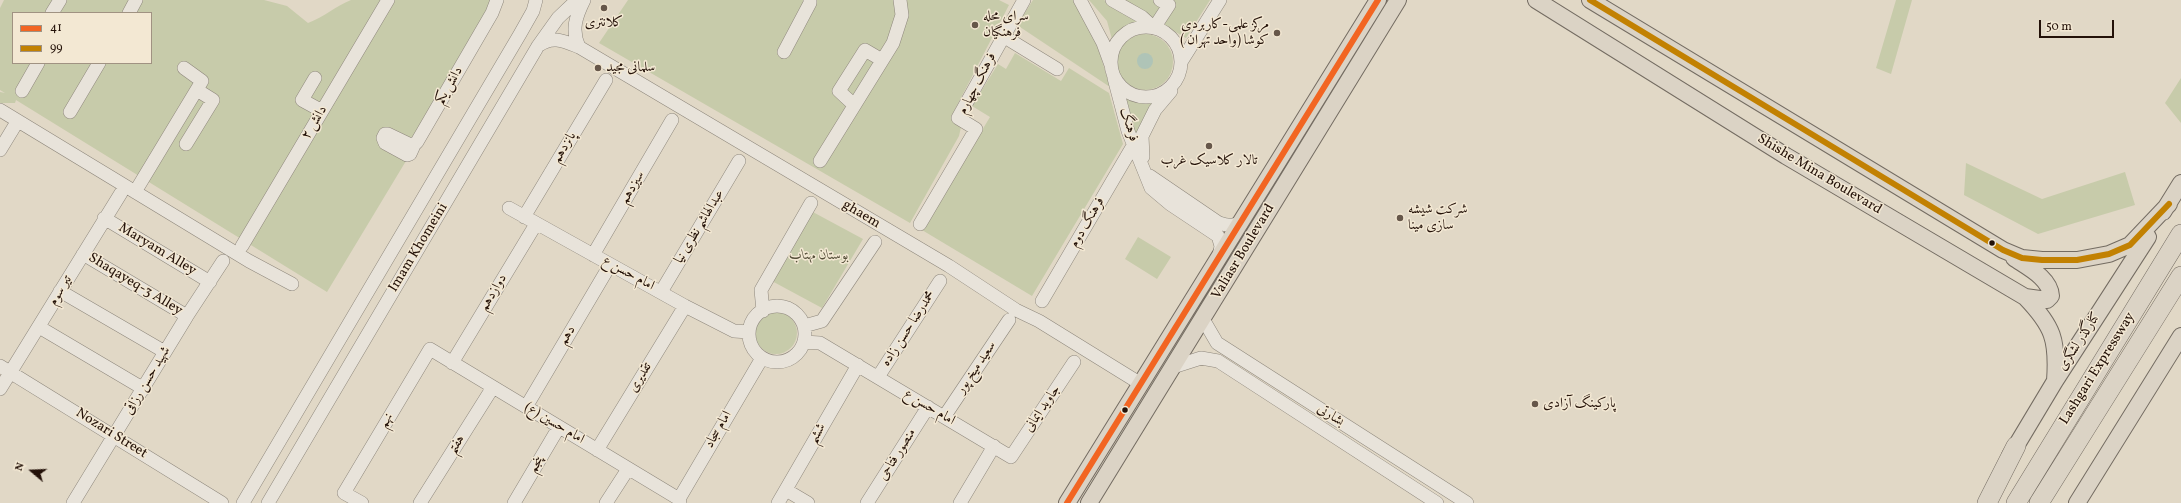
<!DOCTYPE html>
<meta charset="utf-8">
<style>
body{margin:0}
#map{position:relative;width:2181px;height:503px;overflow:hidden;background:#e1d8c6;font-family:Vollkorn,serif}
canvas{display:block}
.legend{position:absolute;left:12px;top:12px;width:140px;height:52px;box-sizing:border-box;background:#f3e8d3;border:1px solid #a09282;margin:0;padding:5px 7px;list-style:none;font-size:12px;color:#231108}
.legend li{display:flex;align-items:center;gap:8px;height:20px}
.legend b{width:20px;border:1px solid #a09282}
.north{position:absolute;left:12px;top:451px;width:40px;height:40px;-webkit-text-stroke:3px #f3e8d3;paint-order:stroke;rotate:289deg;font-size:11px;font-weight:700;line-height:16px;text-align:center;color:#231108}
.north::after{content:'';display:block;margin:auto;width:14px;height:18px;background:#231108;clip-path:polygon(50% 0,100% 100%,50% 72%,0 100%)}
.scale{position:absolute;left:2039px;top:20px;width:75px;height:18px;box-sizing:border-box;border:2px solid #231108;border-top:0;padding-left:5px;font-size:12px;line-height:14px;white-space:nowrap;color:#231108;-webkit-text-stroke:3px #f3e8d3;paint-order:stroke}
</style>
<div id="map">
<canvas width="2181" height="503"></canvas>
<ul class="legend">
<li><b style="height:5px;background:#f26522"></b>41</li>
<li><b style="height:5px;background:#c28102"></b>99</li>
</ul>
<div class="north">N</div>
<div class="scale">50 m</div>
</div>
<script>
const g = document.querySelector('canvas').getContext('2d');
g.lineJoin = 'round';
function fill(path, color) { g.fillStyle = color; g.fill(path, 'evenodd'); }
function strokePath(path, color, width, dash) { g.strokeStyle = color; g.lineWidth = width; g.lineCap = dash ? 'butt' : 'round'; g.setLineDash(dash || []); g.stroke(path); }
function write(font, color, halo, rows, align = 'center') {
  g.font = font + ' Vollkorn,Amiri,serif'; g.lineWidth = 3; g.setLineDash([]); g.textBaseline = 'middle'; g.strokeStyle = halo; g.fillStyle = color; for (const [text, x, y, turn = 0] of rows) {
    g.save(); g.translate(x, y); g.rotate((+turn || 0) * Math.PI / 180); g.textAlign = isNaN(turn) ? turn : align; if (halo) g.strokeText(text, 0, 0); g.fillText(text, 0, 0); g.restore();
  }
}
const green = new Path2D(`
 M4,0H264L287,6L308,23C324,17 336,6 351,0H503L327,292L16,100L15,103H0V92L5,93L0,90V8ZM13,13H151V63H13Z
 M628,0H999L1009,5L951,117L961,127L959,136L910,223L599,43Z
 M1033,0H1074L1096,41L1110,87L1017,25Z
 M1089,0H1104L1143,23C1129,27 1118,28 1113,43L1107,21Z
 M1119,0H1210L1186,38Z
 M1896,0H1912L1891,74L1876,68Z
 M1117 62a28 28 0 1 1 56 0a28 28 0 1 1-56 0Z
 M1015,53L1061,81L1069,68L1109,93L1123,144L1032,296L922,230L990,117L972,106L998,64L1006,69Z
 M2181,78V123L2165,103Z
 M1125,94C1132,103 1143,102 1153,101L1137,143Z
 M1966,163L2042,199L2125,172L2135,205L2038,234L1964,195Z
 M811,211L863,239L822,308L770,280Z
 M1138,237L1171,257L1157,279L1125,259Z
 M755 333a21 21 0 1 1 42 0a21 21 0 1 1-42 0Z`);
const water = new Path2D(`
 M1137 61a8 8 0 1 1 16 0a8 8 0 1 1-16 0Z`);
const minor = new Path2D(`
 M1080,0L1103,43L1111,65
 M1112,0L1142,17L1154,28L1169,5L1160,0
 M52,13L60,0
 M129,13L136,0
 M1111 62a35 35 0 1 1 70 0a35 35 0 1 1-70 0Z
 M1003,36L1057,69
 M538,46C552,35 564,41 579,47L949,266L1016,310L1039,321L1141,384
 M579,47C571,30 576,16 584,0
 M784,52L810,3V0
 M1181,62L1220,0
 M315,78L302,100L322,111
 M1114,78L1128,131L1151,188L1170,204L1218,236L1221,246L1219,257
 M22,91L38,63
 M854,105L839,91L865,50L882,60
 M0,110L249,261L292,284
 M70,112L99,63
 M415,143L410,154L407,155L385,143L383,138L385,134H388L413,146L417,142L492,13L497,0
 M186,144L213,100L197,90
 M0,150L14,127
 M1143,157L1142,136L1155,110L1171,91
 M820,161L893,43L902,15L900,0
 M1150,176L1219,223C1228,226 1235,227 1243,220
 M135,192L202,81L184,68
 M509,208L685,306L734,331L749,332
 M524,217L606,80
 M104,218L210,282
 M920,224L976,129L958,118L1024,0
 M242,246L388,0
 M83,254L187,316
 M593,255L672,120
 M60,291L165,352
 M661,292L739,161
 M1042,301L1134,144
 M749 334a28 28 0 1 1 56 0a28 28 0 1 1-56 0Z
 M763,311L761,290L811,203
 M1203,319L1217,343L1467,503
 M804,326L822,321L875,242
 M39,327L144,389
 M804,342L820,343L1011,457L1074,362
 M452,363L536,224
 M0,366L222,503
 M1173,367L1201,358L1218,361L1437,503
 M878,377L940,281
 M0,389L121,193
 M526,407L610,265
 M944,417L1009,320
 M597,450L685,306
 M786,490L808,503
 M73,503L187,316L223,261
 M243,503L520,34L533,11L536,0
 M268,503L538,46L558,18L577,0
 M362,503L344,493L430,349L679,499
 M420,503L493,387
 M514,503L559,427
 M606,503L628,469
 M680,503L679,499L762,358
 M778,503L858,365
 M867,503L928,407
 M960,503L994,446`);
const major = new Path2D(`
 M1536,0L1786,156L2025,297C2053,326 2058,340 2055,381
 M1590,0L2003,250L2022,258L2042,260H2077L2109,254L2130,245L2169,204
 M2163,212L2181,183
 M2014,258C2027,267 2050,278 2051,296L2047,300L2025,297
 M2010,456L2055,381L2148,237
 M1067,503L1378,0
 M1089,503L1398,0
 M2077,503L2181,336`);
const highway = new Path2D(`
 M1987,503L2016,446
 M2016,503L2181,234
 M2039,503L2181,276`);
const bus1 = new Path2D(`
 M1067,503L1378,0`);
const bus2 = new Path2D(`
 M1590,0L2003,250L2022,258L2042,260H2077L2109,254L2130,245L2169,204`);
const markers = [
 [604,8,4,"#66574a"],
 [975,25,4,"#66574a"],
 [1277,33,4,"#66574a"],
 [598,68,4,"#66574a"],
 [1209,146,4,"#66574a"],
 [1400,218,4,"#66574a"],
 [1992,243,3.5,"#231108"],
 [1535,404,4,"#66574a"],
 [1125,410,3.5,"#231108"]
];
const poiNames = [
 ["سرای محله",983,17],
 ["فرهنگیان",983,33],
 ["کلانتری",604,23,"center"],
 ["مرکز علمی-کاربردی",1269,25,"right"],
 ["کوشا (واحد تهران )",1269,41,"right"],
 ["سلمانی مجید",606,68],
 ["تالار کلاسیک غرب",1209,161,"center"],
 ["شرکت شیشه",1408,210],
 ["سازی مینا",1408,226],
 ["پارکینگ آزادی",1543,404]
];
const streetNames = [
 ["فرهنگ چهارم",978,84,-63],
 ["دانش یکم",450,86,-60],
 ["دانش ۲",315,123,-59],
 ["فرهنگ",1128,125,72],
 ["پانزدهم",565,148,-59],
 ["Shishe Mina Boulevard",1819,175,31],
 ["سیزدهم",633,188,-60],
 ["ghaem",861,215,31],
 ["فرهنگ دوم",1088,223,-60],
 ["عبدالهاشم نظری نیا",700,227,-59],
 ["Imam Khomeini",419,248,-59],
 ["Maryam Alley",157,250,31],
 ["Valiasr Boulevard",1244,252,-59],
 ["امام حسن ع",628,274,29],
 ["Shaqayeq-3 Alley",135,285,31],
 ["تیر سوم",61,291,-59],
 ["دوازدهم",494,293,-59],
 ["محمدرضا حسن زاده",909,329,-57],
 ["دهم",568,336,-59],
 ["کنارگذر لشگری",2080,342,-57],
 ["سعید میخ پور",977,368,-56],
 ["Lashgari Expressway",2098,369,-58],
 ["تقدیری",641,378,-59],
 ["شهید حسن رزاقی",148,381,-59],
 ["امام حسن ع",929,408,31],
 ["جاوید ایمانی",1043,409,-56],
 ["بشارتی",1330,416,33],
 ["نهم",387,421,-59],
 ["امام حسین (ع)",554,424,31],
 ["امام سجاد",719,430,-60],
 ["Nozari Street",111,434,32],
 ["ششم",818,434,-60],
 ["هفتم",457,445,-58],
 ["منصور فتاحی",898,455,-58],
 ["پنجم",537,465,-59]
];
const parkNames = [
 ["بوستان مهتاب",819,256]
];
fill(green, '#c7cbaa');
fill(water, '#afc4b7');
strokePath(minor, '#8e877c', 14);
strokePath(major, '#746c62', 18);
strokePath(highway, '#746c62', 20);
strokePath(minor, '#e8e3da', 13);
strokePath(major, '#dbd3c5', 16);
strokePath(highway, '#dbd3c5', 19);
strokePath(bus1, '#f26522', 6);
strokePath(bus2, '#c28102', 6);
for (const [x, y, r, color] of markers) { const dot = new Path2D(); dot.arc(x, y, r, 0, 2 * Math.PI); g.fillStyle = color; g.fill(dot); strokePath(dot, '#f3e8d3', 1.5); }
write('14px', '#231108', '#f3e8d3', poiNames, 'left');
write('14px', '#231108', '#f3e8d3', streetNames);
write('italic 14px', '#554f39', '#f3e8d3', parkNames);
</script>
